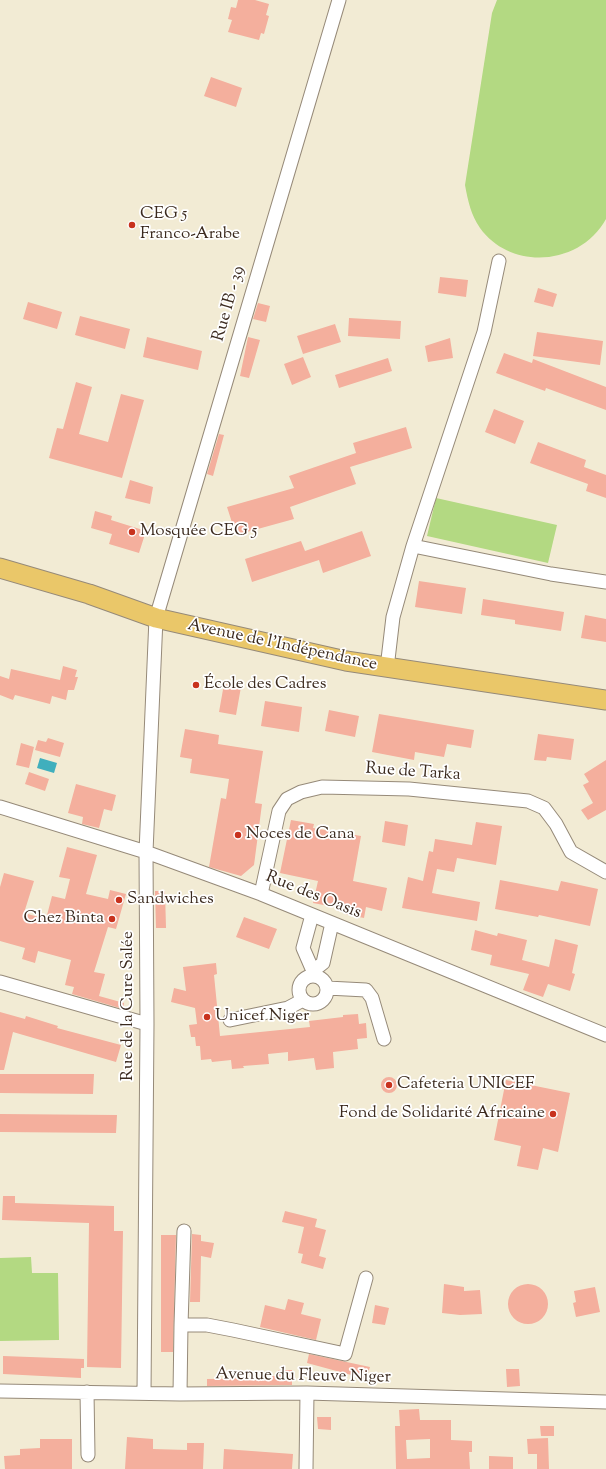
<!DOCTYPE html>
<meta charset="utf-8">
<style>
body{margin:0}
canvas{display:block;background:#f2ebd4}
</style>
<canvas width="606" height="1469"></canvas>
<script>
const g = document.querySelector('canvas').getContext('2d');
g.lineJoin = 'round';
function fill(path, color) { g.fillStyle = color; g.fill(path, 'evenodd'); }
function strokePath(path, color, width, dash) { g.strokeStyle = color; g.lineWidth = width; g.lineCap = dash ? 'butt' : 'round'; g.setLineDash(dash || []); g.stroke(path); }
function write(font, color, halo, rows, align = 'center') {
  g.font = font + ' "Sorts Mill Goudy",serif'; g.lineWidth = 3.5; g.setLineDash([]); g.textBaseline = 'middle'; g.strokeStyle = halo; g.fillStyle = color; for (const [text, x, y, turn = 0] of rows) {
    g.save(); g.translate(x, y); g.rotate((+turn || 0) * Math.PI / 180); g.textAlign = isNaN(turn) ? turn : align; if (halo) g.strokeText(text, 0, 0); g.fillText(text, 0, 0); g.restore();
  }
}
const green = new Path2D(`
 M497,0H606V219C581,265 512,272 480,228C471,215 468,201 465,185L492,13Z
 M436,498L557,525L548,563L427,536Z
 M31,1257L32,1273H58L59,1340L0,1341V1258Z`);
const water = new Path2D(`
 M40,758L57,763L54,773L37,768Z`);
const building = new Path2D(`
 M238,0H255L269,4L266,15L269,16L264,34L261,33L259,40L228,32L232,20L228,19L231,7L236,8Z
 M211,77L242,88L236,107L204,96Z
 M440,277L468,280L466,297L438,293Z
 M538,288L557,294L553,307L534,302Z
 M28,302L62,312L57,329L23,319Z
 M258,303L270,306L266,322L253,319Z
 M80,316L130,329L125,349L75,335Z
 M349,318L401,321L400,339L348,336Z
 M335,324L341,342L303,354L297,336Z
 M537,332L603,341L600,365L533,356Z
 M147,337L202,351L198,370L143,357Z
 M248,337L260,340L249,378L240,376Z
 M450,338L453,358L428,362L425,346Z
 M504,353L532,363L533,359L606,387V410L546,388L545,391L496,373Z
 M303,357L311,377L292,385L284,364Z
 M388,358L392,371L339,388L335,375Z
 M76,382L92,387L79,434L108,442L121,394L144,400L122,478L49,458L57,428L63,429Z
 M494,409L524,421L515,444L485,432Z
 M406,427L412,448L350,467L356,484L290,507L294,519L236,535L227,507L294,488L289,476L356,453L353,443Z
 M219,434L224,435L213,476L207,474Z
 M538,442L586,460L584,467L606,475V498L586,491L588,484L530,463Z
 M130,480L153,487L150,504L125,498Z
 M95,511L112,516L111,520L146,531L139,553L109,544L112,534L91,528Z
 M362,531L371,556L323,573L319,560L252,582L245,559L301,541L305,551Z
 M419,581L466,588L462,614L415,607Z
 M483,599L564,612L561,631L515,624V620L481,615Z
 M585,615L606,619V642L581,638Z
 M63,666L77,670L75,677H78L74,690H68L66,700L52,696L50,704L15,695L13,700L0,695V676L9,679L11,669L60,680Z
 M224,684L241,687L236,715L219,712Z
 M265,701L302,707L299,732L261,726Z
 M329,710L359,716L355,737L325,731Z
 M379,714L474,730L471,748L447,744L444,757L415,752L414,760L372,752Z
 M185,729L219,735L218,744L263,751L255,803L262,804L254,865L241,876L209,867L221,798L226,799L229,779L190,773L192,759L180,757Z
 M538,734L574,739L571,760L547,757L546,761L534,760Z
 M48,738L64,743L60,757L35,750L38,740L46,742Z
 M21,743L34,747L29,768L16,765Z
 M606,760V810L588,820L581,810L593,803L583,785L589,782L584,774Z
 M29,772L49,779L45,791L25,784Z
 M76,784L116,795L112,811L104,809L99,828L82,824L83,817L68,813Z
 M291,820L314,824L313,828L361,836L353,881L387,888L382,911L366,907L364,918L345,914V909L313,903L318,881L280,873Z
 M385,821L408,825L405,846L382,842Z
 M476,822L502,826L496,865L457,858L454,872L437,869L432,893L480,902L477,921L402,908L408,877L423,881L429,851L433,852L435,839L472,845Z
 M67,847L97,855L86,894L108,899L110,890L126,894L116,929L108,927L94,972L105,974L99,996L124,1003L123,1009L72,994L74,987L65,985L71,960L38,951L35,963L22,959L25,948L0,941V887L4,873L34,881L24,913L46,919L52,896L65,899L70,879L59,877Z
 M500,880L558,891L561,881L598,889L590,926L539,915L538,917L495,909Z
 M155,891H165L166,928H156Z
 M244,917L277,929L269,949L236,937Z
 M475,930L497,936L498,933L527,940L522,960L549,967L555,939L578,945L572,973L575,974L570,991L548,984L543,997L523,990L529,974L490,965L492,955L471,950Z
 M216,963L217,974L214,975L220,1036L310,1027L309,1021L343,1017V1015L358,1014L359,1024L366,1023L367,1038L357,1039L358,1049L333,1052L334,1068L316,1070L314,1058L288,1061V1052L268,1054L269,1064L243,1066L244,1068L232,1069L231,1060L212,1062L211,1059L201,1060L200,1046H196L195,1037H191L189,1025L197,1024L195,1008L171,1002L174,988L186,991L183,967Z
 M0,1012L25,1019L26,1016L58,1026L57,1028L121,1045L116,1062L13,1032L4,1070H0Z
 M0,1074H94L93,1094L0,1093Z
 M381 1085a8 8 0 1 1 16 0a8 8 0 1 1-16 0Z
 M506,1080L570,1093L558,1152L543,1148L538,1170L517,1166L521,1146L494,1140Z
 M0,1114L117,1115L116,1133L0,1132Z
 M3,1196H15V1203L114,1206V1231H123L121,1368L87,1367L89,1223L2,1220Z
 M285,1211L317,1219L315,1227L326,1230L319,1256L326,1258L323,1269L301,1263L303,1254L298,1253L304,1227L282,1222Z
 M192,1234L201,1235V1241L214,1243L211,1258L201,1256L200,1302H190Z
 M161,1235H176L173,1352H161Z
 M508 1304a20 20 0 1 1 40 0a20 20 0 1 1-40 0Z
 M444,1284L464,1287V1291L480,1290L482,1314L460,1315L442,1313Z
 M595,1287L600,1312L576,1317L573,1303L576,1302L574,1291Z
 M288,1299L304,1303L301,1314L321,1319L316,1340L260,1327L265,1305L285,1310Z
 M375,1305L389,1308L385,1325L372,1323Z
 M309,1354L370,1367L366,1379L307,1363Z
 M3,1356L84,1359V1368H81V1378L3,1374Z
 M506,1369H519L520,1386L507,1387Z
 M278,1370H292V1385L207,1386V1379L260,1378L261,1376H278Z
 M419,1409L420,1420H451V1440L472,1441V1452H469L470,1469H396L395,1426H400L399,1410ZM430,1439V1458L407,1459L406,1440Z
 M317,1417H331V1430L318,1429Z
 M540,1426H554V1436H541Z
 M127,1437L153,1439V1449L187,1450V1443H204L203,1469H125Z
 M548,1438L549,1469H537V1454H528L527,1439Z
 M40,1439H72V1469H5L4,1456L20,1455V1449L40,1448Z
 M224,1449L293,1454L292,1469H223Z
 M489,1456L513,1457V1469H489Z`);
const minor = new Path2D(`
 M413,546L551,574L606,582
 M387,668L393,617L413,546L484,332L499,261
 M0,807L146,852L261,894L606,1035
 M261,894L279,811L287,799L301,792L322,787L409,789L528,801L544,808L556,824L571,852L606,872
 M312,915L303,948L313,971L323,963L332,923
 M299 990a14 14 0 1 1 28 0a14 14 0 1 1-28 0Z
 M0,982L147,1024
 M327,988L366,990L372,998L384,1039
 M230,1020L288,1008L303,1000
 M181,1325L184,1231
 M0,1391L180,1394L307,1393L606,1402
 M87,1392L88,1455
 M144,1393L147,1024L146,852L156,618L339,0
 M180,1394L181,1325H207L233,1330L345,1354L366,1278
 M306,1469L307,1393`);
const highway = new Path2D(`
 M0,568L89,594L156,618L346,661L606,700`);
const markers = [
 [132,225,4,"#c8321e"],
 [132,532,4,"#c8321e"],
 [196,685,4,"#c8321e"],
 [238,835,4,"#c8321e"],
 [119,900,4,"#c8321e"],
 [112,919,4,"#c8321e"],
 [207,1017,4,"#c8321e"],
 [389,1085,4,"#c8321e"],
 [553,1114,4,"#c8321e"]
];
const poiNames = [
 ["CEG 5",140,215],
 ["Franco-Arabe",140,235],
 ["Mosquée CEG 5",140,532],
 ["École des Cadres",204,685],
 ["Noces de Cana",246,835],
 ["Sandwiches",127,900],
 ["Chez Binta",104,919,"right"],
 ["Unicef Niger",215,1017],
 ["Cafeteria UNICEF",397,1085],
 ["Fond de Solidarité Africaine",545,1114,"right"]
];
const streetNames = [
 ["Rue IB - 39",230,304,-74],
 ["Avenue de l'Indépendance",282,646,12],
 ["Rue de Tarka",413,773,4],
 ["Rue des Oasis",313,896,22],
 ["Rue de la Cure Salée",129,1006,-90],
 ["Avenue du Fleuve Niger",303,1377,1]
];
fill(green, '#b3d982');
fill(water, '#40afbd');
fill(building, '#f4af9d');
strokePath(minor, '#968a79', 15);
strokePath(highway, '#968a79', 21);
strokePath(minor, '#fff', 13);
strokePath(highway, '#eac769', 19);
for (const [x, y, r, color] of markers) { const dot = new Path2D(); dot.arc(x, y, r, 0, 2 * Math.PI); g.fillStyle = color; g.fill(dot); strokePath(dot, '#fff', 1.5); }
write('17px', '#3b2a1e', '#fff', poiNames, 'left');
write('17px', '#3b2a1e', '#fff', streetNames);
</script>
